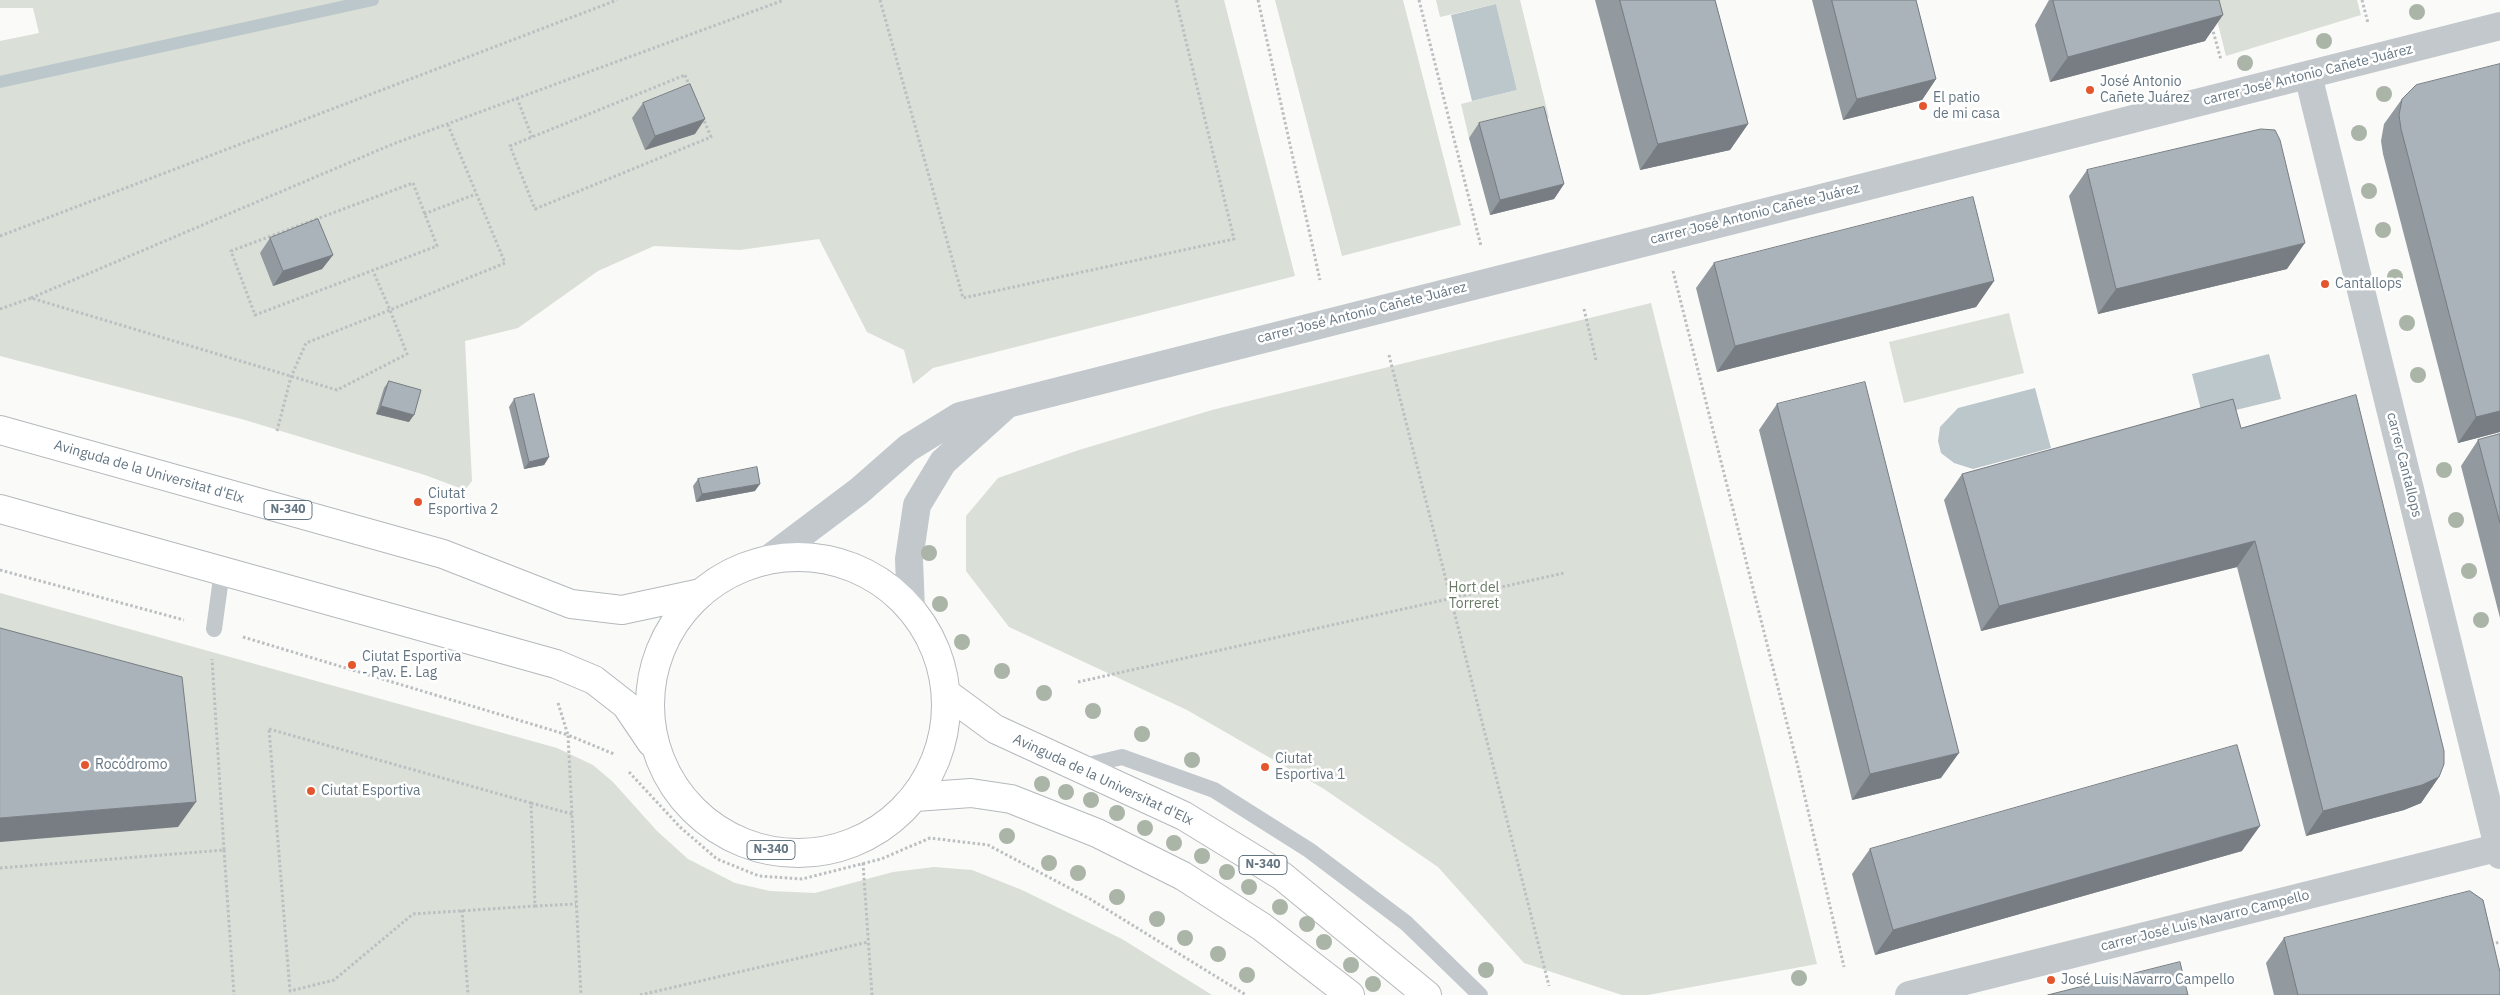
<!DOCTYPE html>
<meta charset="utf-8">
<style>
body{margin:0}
canvas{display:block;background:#fafaf8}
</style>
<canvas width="2500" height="995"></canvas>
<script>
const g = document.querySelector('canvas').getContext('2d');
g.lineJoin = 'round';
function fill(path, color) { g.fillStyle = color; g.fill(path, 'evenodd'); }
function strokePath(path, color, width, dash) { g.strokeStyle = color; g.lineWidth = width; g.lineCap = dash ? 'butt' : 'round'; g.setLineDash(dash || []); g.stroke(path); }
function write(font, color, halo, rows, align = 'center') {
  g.font = font + ' "IBM Plex Sans",sans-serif'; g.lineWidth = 5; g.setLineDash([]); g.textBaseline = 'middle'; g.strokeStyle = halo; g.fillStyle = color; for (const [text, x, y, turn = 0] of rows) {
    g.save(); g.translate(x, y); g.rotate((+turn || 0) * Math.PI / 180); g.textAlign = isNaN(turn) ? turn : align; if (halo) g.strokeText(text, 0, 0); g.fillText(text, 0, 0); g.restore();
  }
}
const green = new Path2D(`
 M0,0H1224L1295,276L933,368L913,384L904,350L867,332L819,239L740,250L654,246L598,271L518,328L465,341L472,481L465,490L425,475L245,420L0,356V41L39,33L33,8H0Z
 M1275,0H1403L1461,225L1342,256Z
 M1436,0H1520L1549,118L1469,138L1461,104L1517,90L1496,4L1440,17Z
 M2212,0H2357L2361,15L2226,56Z
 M1651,303L1817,964L1648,995H1622L1524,963L1438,867L1324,789L1187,710L1009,627L966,571V516L998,478L1079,450L1212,410Z
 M2009,313L2024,373L1904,403L1889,342Z
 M0,593L557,748L593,765L613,782L657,831L688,859L735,883L770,891L815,893L893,872L934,867L972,870L1022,890L1122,939L1212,995H0Z`);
const water = new Path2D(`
 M1496,4L1517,90L1472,101L1451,15Z
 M2269,354L2281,399L2203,418L2192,374Z
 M2035,388L2051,448L1973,469L1954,463L1941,453L1938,441L1940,427L1958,408Z`);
const stream = new Path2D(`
 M0,82L373,0`);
const path = new Path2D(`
 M880,0L963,298L1234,239L1176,0
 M1258,0L1320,280
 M1419,0L1481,246
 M2362,0L2368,23
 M2212,27L2221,60
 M685,75L711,137L535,209L510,146Z
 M517,98L532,137
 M413,183L437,246L255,315L231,251Z
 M424,214L476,194
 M0,236L617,0
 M1673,271L1798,767L1844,967
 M31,298L393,144L784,0
 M0,309L31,298L337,390L407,354L390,310L505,263L448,125
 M1584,309L1596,360
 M1389,355L1549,986
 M277,431L291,377L306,343L390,310L373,271
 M641 704a159 159 0 1 1 318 0a159 159 0 1 1-318 0Z
 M0,570L184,620
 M243,637L568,735L581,995
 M1078,682L1564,573
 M558,703L568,735L614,754
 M269,729L531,803L535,906L413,914L334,980L290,991Z
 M629,772L680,827L717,859L759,876L802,879L881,859L930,838L988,845L1090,899L1246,995
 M531,803L572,814
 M224,850L234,995
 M863,863L872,995
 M0,868L224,850L212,659
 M535,906L576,904
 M462,910L468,995
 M2491,944L2500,942
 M640,995L868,942`);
const service = new Path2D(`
 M214,629L222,571
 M1080,767L1122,757L1214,790L1309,850L1406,923L1480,995`);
const minor = new Path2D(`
 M2308,75L2500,855
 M766,561L859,491L908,448L960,416L2500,26
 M911,610L909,559L917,505L943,462L1005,406
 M1909,995L2500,847`);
const trunk = new Path2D(`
 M0,430L443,554L571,604L622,610L701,593
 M0,509L556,664L594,680L626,705L651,742
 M650 705a148 148 0 1 1 296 0a148 148 0 1 1-296 0Z
 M946,693L995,729L1184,816L1282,876L1427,995
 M915,797L971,793L1011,799L1097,833L1183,876L1262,927L1350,995`);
const trees = [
 [2417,12],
 [2324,41],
 [2245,63],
 [2384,94],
 [2359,133],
 [2369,191],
 [2383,230],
 [2395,277],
 [2407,323],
 [2418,375],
 [2444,470],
 [2456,520],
 [929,553],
 [2469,571],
 [940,604],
 [2481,620],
 [962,642],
 [1002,671],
 [1044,693],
 [1093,711],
 [1142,734],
 [1192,760],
 [1042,784],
 [1066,792],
 [1091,800],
 [1117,813],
 [1145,828],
 [1007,836],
 [1174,843],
 [1202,856],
 [1049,863],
 [1227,872],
 [1078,873],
 [1249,887],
 [1117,897],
 [1280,907],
 [1157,919],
 [1307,924],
 [1185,938],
 [1324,942],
 [1218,954],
 [1351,965],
 [1486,970],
 [1247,975],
 [1799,978],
 [1373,984]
];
const wall = new Path2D(`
 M1595,0H1715L1748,124L1730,150L1640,170Z
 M1812,0H1916L1936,79L1922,100L1843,120Z
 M2049,0H2219L2205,41L2050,82L2035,25Z
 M2500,64V432L2458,443L2383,154L2381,141L2384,124L2402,99Z
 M643,103L695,134L645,150L632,118Z
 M1479,123L1564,184L1554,199L1490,215L1469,138Z
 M2087,170L2287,269L2098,314L2069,196Z
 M270,238L333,255L322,269L273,286L260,253Z
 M1714,263L1994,281L1976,307L1717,372L1696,288Z
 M389,381L409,422L376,414L384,388Z
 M514,399L549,457L544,465L524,469L509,407Z
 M1777,404L1941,778L1852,800L1759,430Z
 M2241,428L2439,777L2421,803L2404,810L2306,836L2237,567L1981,631L1944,500L1962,474Z
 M2500,434V618L2461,466L2478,440Z
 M698,479L755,491L696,502L693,486Z
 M1870,849L2242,851L1875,955L1852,874Z
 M2284,938L2500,995H2274L2266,963Z`);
const shadedWall = new Path2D(`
 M2223,15L2205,41L2050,82L2068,57Z
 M1936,79L1922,100L1843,120L1857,99Z
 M705,119L695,134L645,150L655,136Z
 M1748,124L1730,150L1640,170L1658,144Z
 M1564,184L1554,199L1490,215L1500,200Z
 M2305,243L2287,269L2098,314L2116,289Z
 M333,255L322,269L273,286L283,271Z
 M1994,281L1976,307L1717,372L1735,346Z
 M381,406L414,415L409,422L376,414Z
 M2500,411V432L2458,443L2476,417Z
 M549,457L544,465L524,469L529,462Z
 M760,484L755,491L696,502L702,494Z
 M2255,541L2237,567L1981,631L1999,606Z
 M1959,753L1941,778L1852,800L1870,774Z
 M2439,777L2421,803L2404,810L2306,836L2323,811Z
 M196,802L178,827L0,842V818Z
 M2260,826L2242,851L1875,955L1893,930Z`);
const building = new Path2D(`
 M1620,0H1715L1748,124L1658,144Z
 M1832,0H1916L1936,79L1857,99Z
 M2053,0H2219L2223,15L2068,57Z
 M2500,64V411L2476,417L2401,129L2399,115L2402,99L2416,85Z
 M690,84L705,119L655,136L643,103Z
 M1544,107L1564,184L1500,200L1479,123Z
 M2261,129L2275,130L2280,140L2305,243L2116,289L2087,170Z
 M1973,197L1994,281L1735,346L1714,263Z
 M318,219L333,255L283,271L270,238Z
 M389,381L421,390L414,415L381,406Z
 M1865,382L1959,753L1870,774L1777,404Z
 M534,394L549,457L529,462L514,399Z
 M2356,395L2444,751V764L2439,777L2422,785L2323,811L2255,541L1999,606L1962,474L2233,399L2241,428Z
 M2500,434V523L2478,440Z
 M757,467L760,484L702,494L698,479Z
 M0,628L182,677L196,802L0,818Z
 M2237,745L2260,826L1893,930L1870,849Z
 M2470,891L2483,900L2500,972V995H2298L2284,938Z
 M2180,962L2188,995H2048Z`);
const markers = [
 [2090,90,5,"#e4572e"],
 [1923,106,5,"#e4572e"],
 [2325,284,5,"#e4572e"],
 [418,502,5,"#e4572e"],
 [352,665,5,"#e4572e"],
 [85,765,5,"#e4572e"],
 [1265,767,5,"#e4572e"],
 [311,791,5,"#e4572e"],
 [2051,980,5,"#e4572e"]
];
const shields = [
 [288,510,48],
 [771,850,48],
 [1263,865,48]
];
const shieldNames = [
 ["N-340",288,510],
 ["N-340",771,850],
 ["N-340",1263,865]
];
const streetNames = [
 ["carrer José Antonio Cañete Juárez",2308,75,-14],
 ["carrer José Antonio Cañete Juárez",1755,214,-14],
 ["carrer José Antonio Cañete Juárez",1362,313,-14],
 ["carrer Cantallops",2404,465,76],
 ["Avinguda de la Universitat d'Elx",149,472,16],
 ["Avinguda de la Universitat d'Elx",1103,780,25],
 ["carrer José Luis Navarro Campello",2205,921,-14]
];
const poiNames = [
 ["José Antonio",2100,82],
 ["Cañete Juárez",2100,98],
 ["El patio",1933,98],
 ["de mi casa",1933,114],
 ["Cantallops",2335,284],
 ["Ciutat",428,494],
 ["Esportiva 2",428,510],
 ["Ciutat Esportiva",362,657],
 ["- Pav. E. Lag",362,673],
 ["Ciutat",1275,759],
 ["Esportiva 1",1275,775],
 ["Rocódromo",95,765],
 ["Ciutat Esportiva",321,791],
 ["José Luis Navarro Campello",2061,980]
];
const parkNames = [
 ["Hort del",1474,588],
 ["Torreret",1474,604]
];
fill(green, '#dadfd7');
fill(water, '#bbc7cb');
strokePath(stream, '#bbc7cb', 12);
strokePath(trunk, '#b4b9bd', 30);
strokePath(path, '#bbbfc2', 3, [2.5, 2.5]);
strokePath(service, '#c3c8cc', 16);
strokePath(minor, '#c3c8cc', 28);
strokePath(trunk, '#fff', 28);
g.fillStyle = '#aab4a7';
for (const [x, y] of trees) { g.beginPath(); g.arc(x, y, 8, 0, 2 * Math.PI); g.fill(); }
fill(wall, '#929a9f');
fill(shadedWall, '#777d82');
fill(building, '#aab3b9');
strokePath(building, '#777d82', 1);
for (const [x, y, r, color] of markers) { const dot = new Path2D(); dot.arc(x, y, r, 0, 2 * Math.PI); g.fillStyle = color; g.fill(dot); strokePath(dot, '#fff', 2); }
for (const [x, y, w] of shields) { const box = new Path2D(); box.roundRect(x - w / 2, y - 9.5, w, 19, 4); g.fillStyle = '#fff'; g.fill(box); strokePath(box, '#657683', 1); }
write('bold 12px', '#657683', null, shieldNames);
write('14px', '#657683', '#fff', streetNames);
write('14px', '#657683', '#fff', poiNames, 'left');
write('14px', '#687a64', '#fff', parkNames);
</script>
